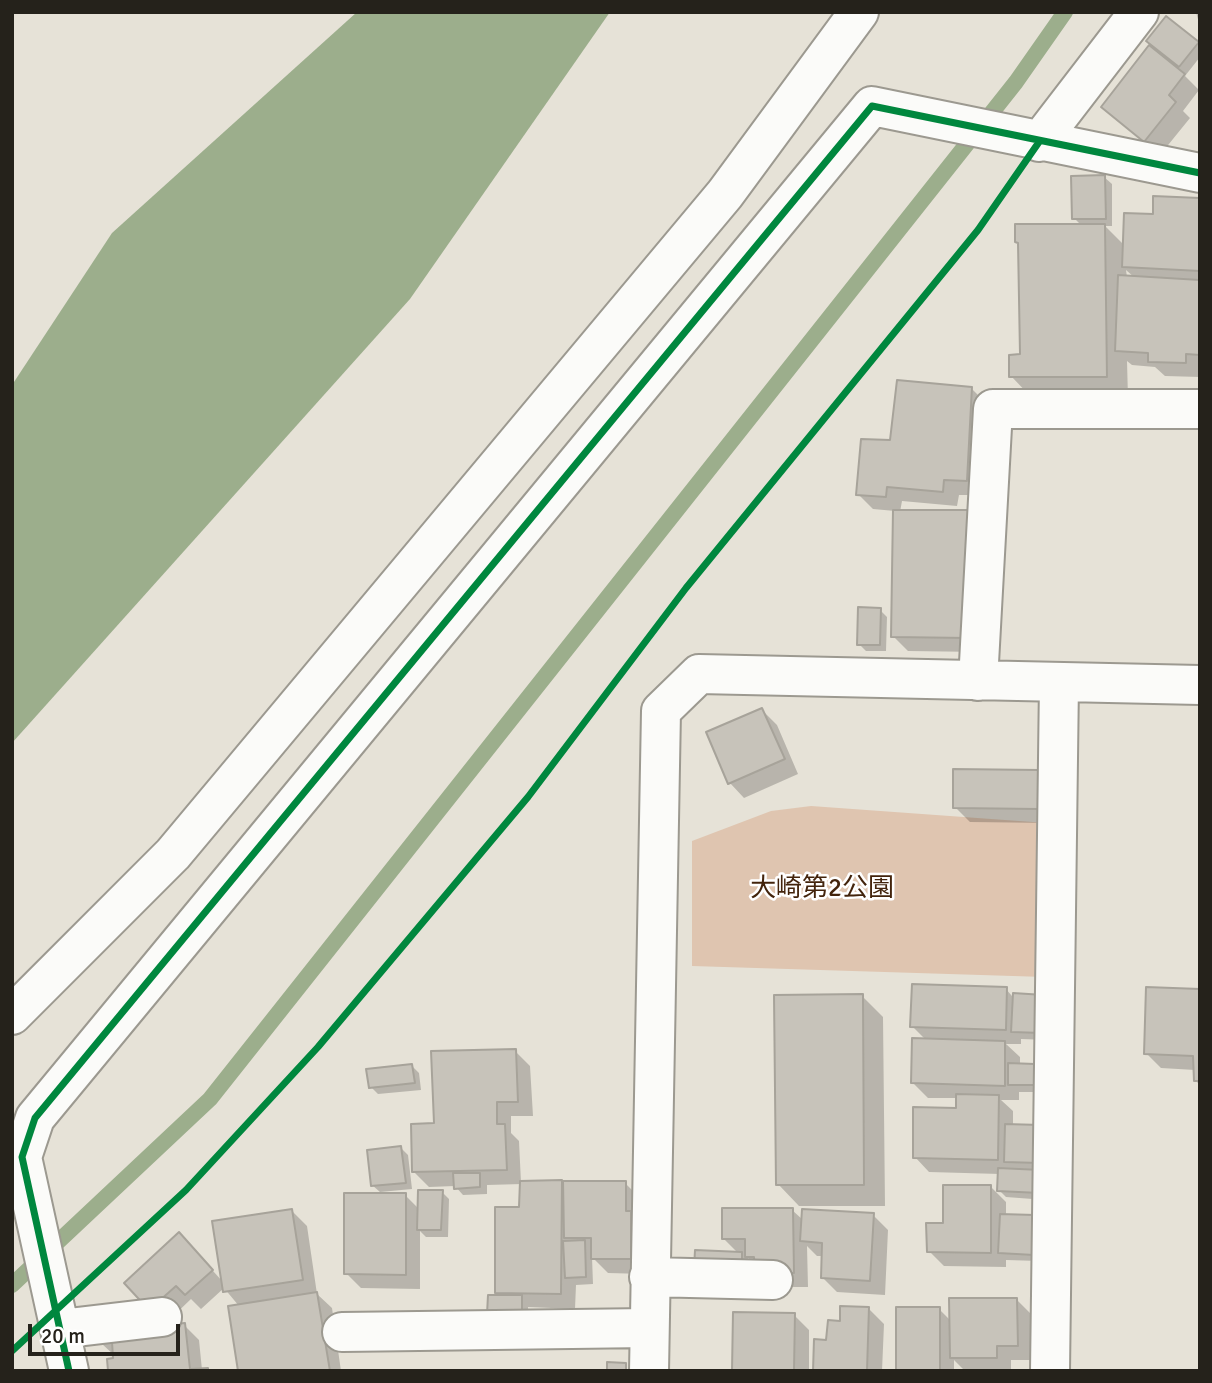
<!DOCTYPE html>
<meta charset="utf-8">
<style>
body{margin:0}
#map{position:relative;width:1212px;height:1383px;overflow:hidden;background:#e6e2d7;font-family:Signika,sans-serif}
canvas{display:block}
.frame{position:absolute;inset:0;border:14px solid #25221b;pointer-events:none}
.scale{position:absolute;left:28px;top:1324px;width:152px;height:32px;box-sizing:border-box;border:4px solid #25221b;border-top:0;padding-left:9px;font-size:21px;line-height:24px;white-space:nowrap;color:#25221b;-webkit-text-stroke:5px #fff;paint-order:stroke}
</style>
<div id="map">
<canvas width="1212" height="1383"></canvas>
<div class="frame"></div>
<div class="scale">20 m</div>
</div>
<script>
const g = document.querySelector('canvas').getContext('2d');
g.lineJoin = 'round';
function fill(path, color) { g.fillStyle = color; g.fill(path, 'evenodd'); }
function strokePath(path, color, width, dash) { g.strokeStyle = color; g.lineWidth = width; g.lineCap = dash ? 'butt' : 'round'; g.setLineDash(dash || []); g.stroke(path); }
function write(font, color, halo, rows, align = 'center') {
  g.font = font + ' Signika,"Noto Sans JP",sans-serif'; g.lineWidth = 5; g.setLineDash([]); g.textBaseline = 'middle'; g.strokeStyle = halo; g.fillStyle = color; for (const [text, x, y, turn = 0] of rows) {
    g.save(); g.translate(x, y); g.rotate((+turn || 0) * Math.PI / 180); g.textAlign = isNaN(turn) ? turn : align; if (halo) g.strokeText(text, 0, 0); g.fillText(text, 0, 0); g.restore();
  }
}
const green = new Path2D(`
 M811,806L1047,823L1045,977L692,966V841L771,811Z`);
const water = new Path2D(`
 M357,12H610L410,299L12,743V385L112,233Z`);
const shadow = new Path2D(`
 M1196,12H1200V27Z
 M1167,18L1200,45V57L1185,76L1199,90L1183,111L1190,118L1160,155L1103,107L1180,68L1156,48Z
 M1104,177L1112,184V226H1105L1124,245L1154,215L1200,200V377L1165,376L1155,367L1132,365L1127,361L1128,398H1032L1011,376L1021,356L1020,245L1016,241L1082,226L1074,218ZM1126,270L1135,278L1127,277Z
 M971,388L986,403L981,495H959L957,506L902,501L900,512L982,652L908,651L893,636L895,511L873,509L858,494L892,442Z
 M880,610L887,617L886,651H866L859,644Z
 M762,710L777,725L798,774L744,798L730,783Z
 M1038,772L1052,823L970,822L955,807Z
 M1006,989L1049,1040L1021,1039V1044H1006L1020,1057V1065L1041,1092H1019V1100H1001L1013,1111V1126L1040,1127L1046,1200L1006,1197L999,1190L1000,1174L929,1172L915,1157L958,1110V1098H928L913,1083L926,1040L912,1026Z
 M1200,991V1085L1195,1080V1070L1161,1068L1146,1053Z
 M862,996L883,1017L885,1206H799L778,1184Z
 M515,1051L530,1066L533,1116H511V1133L519,1141L521,1183H625L640,1198L645,1274L608,1273L592,1257L593,1284L576,1285L575,1309L528,1307L529,1321L496,1292L520,1209L522,1184L487,1185V1194L463,1195L455,1186L429,1187L414,1172L435,1124Z
 M412,1066L419,1073L421,1090L378,1094L371,1087Z
 M401,1148L408,1155L412,1189L380,1192L372,1185Z
 M991,1187L1006,1202V1216L1040,1261L1006,1260V1267L944,1266L929,1251L945,1225Z
 M442,1192L449,1199L448,1237H426L420,1231V1289L361,1288L346,1273L405,1195L419,1209Z
 M792,1210L803,1220L873,1215L888,1230L885,1295L837,1292L822,1277L823,1256H817L807,1246L808,1287H772L748,1258V1277L739,1254L724,1239Z
 M292,1211L307,1226L317,1294L332,1308L341,1371H240L239,1306L224,1288L201,1309L191,1299L165,1324L150,1309L194,1250L223,1282Z
 M1017,1300L1032,1315V1360H1011V1371H965L954,1360V1371H898L939,1309L951,1321Z
 M869,1309L884,1324L882,1371H815L828,1341L842,1322Z
 M794,1315L809,1330V1371H734Z
 M184,1325L199,1340L202,1370L209,1371H110L115,1356L101,1343Z`);
const stream = new Path2D(`
 M12,1285L210,1099L1016,82L1065,12`);
const building = new Path2D(`
 M1166,16L1199,42L1179,67L1146,41Z
 M1149,45L1185,74L1169,95L1176,102L1144,142L1101,107Z
 M1105,175L1106,219H1072L1071,176Z
 M1153,196L1200,198V271L1122,267L1124,213L1153,214Z
 M1015,224H1105L1107,377H1009V355L1020,354L1018,243L1015,242Z
 M1118,275L1200,280V355L1186,354V363L1148,362V353L1115,351Z
 M897,380L972,387L967,481L944,480L943,492L887,487L886,497L856,495L861,439L890,440Z
 M893,510H969L968,638L891,637Z
 M858,607L881,608L880,645H857Z
 M762,708L785,759L728,784L706,732Z
 M953,769L1039,770L1038,809L953,808Z
 M912,984L1007,987L1006,1030L910,1027Z
 M1146,987L1200,989V1081H1194L1193,1056L1144,1054Z
 M1013,993L1044,995L1042,1033L1011,1032Z
 M863,994L864,1185H776L774,995Z
 M912,1038L1005,1041V1086L911,1083Z
 M516,1049L518,1102H497V1124H505L507,1170L412,1172L411,1124L434,1123L431,1051Z
 M1008,1063L1035,1064V1085H1008Z
 M412,1064L415,1083L369,1088L366,1069Z
 M956,1094L999,1095L998,1160L913,1158V1107L956,1108Z
 M1005,1124L1041,1125L1040,1163L1004,1162Z
 M401,1146L406,1183L371,1186L367,1150Z
 M998,1168L1041,1170L1040,1193L997,1191Z
 M453,1173H480V1187L454,1189Z
 M562,1180L561,1294L495,1293V1207H519L520,1181Z
 M563,1181H626V1211H631V1259H591V1238H564Z
 M943,1185H991V1253L927,1252L926,1223H943Z
 M418,1190H443L441,1230H417Z
 M344,1193H406V1275L344,1274Z
 M722,1208H793L794,1273H755L754,1257H745V1239H722Z
 M292,1209L303,1280L223,1292L212,1221Z
 M802,1209L874,1213L870,1281L821,1278L822,1243L800,1241Z
 M1000,1214L1035,1215L1034,1255L998,1253Z
 M179,1232L213,1270L185,1295L176,1286L149,1310L124,1283Z
 M585,1240L586,1277L565,1278L563,1241Z
 M695,1250L742,1252V1270L694,1269Z
 M317,1292L330,1371H238L228,1306Z
 M488,1295H522V1314H487Z
 M949,1298H1017L1018,1346H997V1358H950Z
 M840,1306L869,1307L867,1371H813L814,1339L826,1340L828,1320L840,1321Z
 M896,1307H940V1371H896Z
 M733,1312L795,1313L794,1371H732Z
 M185,1323L190,1369L208,1368V1371H108L107,1359L113,1358L112,1342L99,1331Z
 M607,1362L626,1363V1371H607Z`);
const path = new Path2D(`
 M95,1275L186,1190L318,1047L528,797L686,588L978,230L1012,180`);
const minor = new Path2D(`
 M1039,142L1139,12
 M978,681L993,409H1200
 M12,1015L173,854L725,194L859,12
 M649,1277L773,1280
 M60,1329L162,1317
 M342,1332L648,1328
 M69,1371L22,1157L35,1118L872,106L1200,173
 M649,1371L661,711L699,674L1200,685
 M1050,1371L1059,682`);
const cycleway = new Path2D(`
 M12,1351L186,1190L318,1047L528,797L686,588L978,230L1039,142
 M69,1371L22,1157L35,1118L872,106L1200,173`);
const parkNames = [
 ["大崎第2公園",822,889]
];
fill(green, '#dfc5b0');
fill(water, '#9cae8c');
fill(shadow, '#0003');
strokePath(stream, '#9cae8c', 16);
fill(building, '#c7c3ba');
strokePath(building, '#a7a39a', 2);
strokePath(minor, '#9c9990', 42);
strokePath(path, '#c5c5c0', 4.5, [7, 3.5]);
strokePath(minor, '#fbfbf9', 38);
strokePath(cycleway, '#00873e', 7);
write('26px', '#43240c', '#fff', parkNames);
</script>
